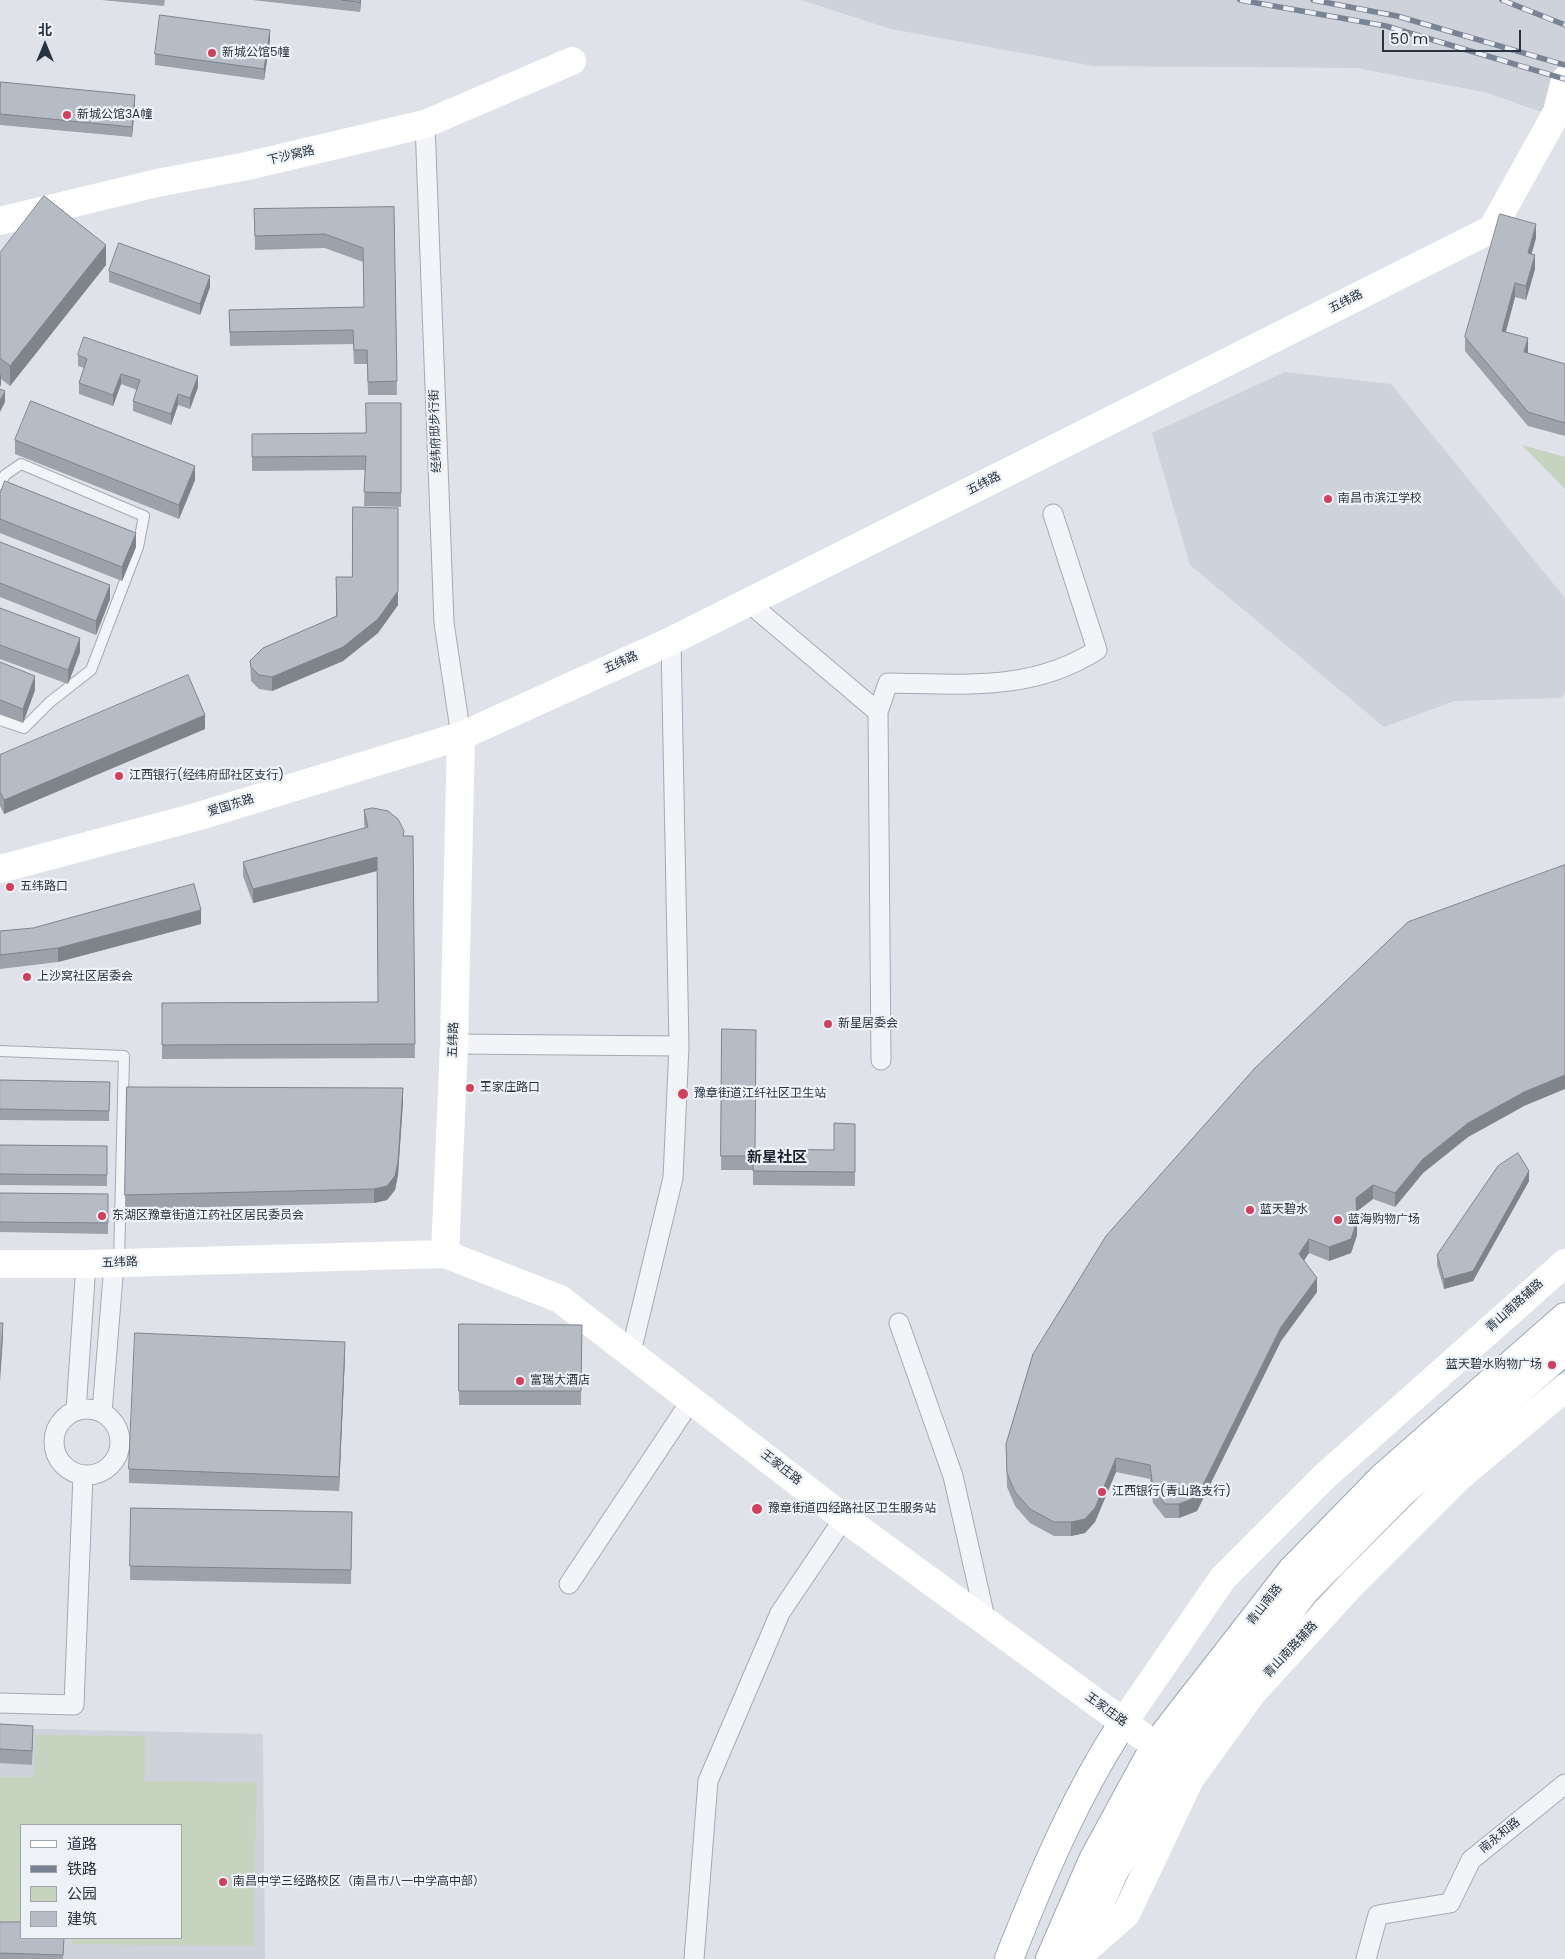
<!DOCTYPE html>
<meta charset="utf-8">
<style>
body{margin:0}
#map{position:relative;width:1565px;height:1959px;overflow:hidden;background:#dfe3e9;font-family:Poppins,"Noto Sans SC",sans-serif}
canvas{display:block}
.legend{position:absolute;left:20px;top:1824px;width:162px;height:115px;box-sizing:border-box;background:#eef2f6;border:1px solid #9ea5ad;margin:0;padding:6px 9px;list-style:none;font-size:15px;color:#273240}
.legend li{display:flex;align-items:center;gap:10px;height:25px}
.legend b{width:25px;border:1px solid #9ea5ad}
.north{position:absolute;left:20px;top:20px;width:50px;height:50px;-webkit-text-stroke:4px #eef2f6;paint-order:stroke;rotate:0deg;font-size:14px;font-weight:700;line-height:20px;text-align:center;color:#273240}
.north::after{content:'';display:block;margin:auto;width:18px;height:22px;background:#273240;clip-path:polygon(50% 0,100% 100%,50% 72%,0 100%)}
.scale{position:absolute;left:1382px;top:30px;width:139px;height:22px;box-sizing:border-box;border:2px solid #273240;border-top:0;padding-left:6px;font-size:15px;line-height:18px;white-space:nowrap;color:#273240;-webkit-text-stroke:4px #eef2f6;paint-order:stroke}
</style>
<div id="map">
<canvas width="1565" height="1959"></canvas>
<ul class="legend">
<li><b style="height:6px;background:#fff"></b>道路</li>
<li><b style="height:6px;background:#788393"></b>铁路</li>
<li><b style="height:14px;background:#c5d3bf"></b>公园</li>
<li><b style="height:14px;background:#b6bcc6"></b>建筑</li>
</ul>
<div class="north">北</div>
<div class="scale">50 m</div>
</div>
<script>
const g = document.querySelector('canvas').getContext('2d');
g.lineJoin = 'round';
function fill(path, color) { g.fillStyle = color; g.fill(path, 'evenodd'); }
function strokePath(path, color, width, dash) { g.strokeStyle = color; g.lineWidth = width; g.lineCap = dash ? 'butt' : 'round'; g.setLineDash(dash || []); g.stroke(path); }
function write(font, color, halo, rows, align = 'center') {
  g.font = font + ' Poppins,"Noto Sans SC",sans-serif'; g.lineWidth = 4.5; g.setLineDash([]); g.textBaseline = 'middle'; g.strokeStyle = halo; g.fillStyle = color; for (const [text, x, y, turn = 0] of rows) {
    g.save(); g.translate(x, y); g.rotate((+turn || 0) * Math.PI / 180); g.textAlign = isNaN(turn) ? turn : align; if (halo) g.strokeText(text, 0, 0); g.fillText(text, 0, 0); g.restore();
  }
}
const built = new Path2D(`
 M801,0H1565V120L1484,92L1356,68L1093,66L891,29Z
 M1285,372L1391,384L1565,598V693L1561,698L1454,701L1384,727L1190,565L1152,433Z
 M0,1728L263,1734L265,1959H0ZM21,1825H181V1938H21Z`);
const green = new Path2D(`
 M1522,445L1565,457V489Z
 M35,1735L145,1736V1781L256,1782L254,1946L72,1944V1938H181V1825H21V1924H0V1777H34Z`);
const lane = new Path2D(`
 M0,484L5,475L21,464L144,516L138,547L91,670L50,702L24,728L0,720
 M0,1051L124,1056L119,1262`);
const street = new Path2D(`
 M425,124L444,623L461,736
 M748,602L878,712L881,1060
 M878,712L888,683C962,684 1032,692 1097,650L1053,514
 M454,1044L679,1046
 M899,1323L953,1476L986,1622
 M631,1352L673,1178L679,1046L671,641
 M54 1442a33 33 0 1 1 66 0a33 33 0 1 1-66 0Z
 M76,1411L86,1264
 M102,1412L114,1264
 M569,1584L692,1399
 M0,1703L74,1705L83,1475
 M694,1959L708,1781L780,1613L844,1518
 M1366,1959L1378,1915L1450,1903L1471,1860L1565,1784`);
const secondary = new Path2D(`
 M0,221L157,183L247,166L425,124L572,61
 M0,869L196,817L461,736L671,641L1492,229L1557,112L1565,80
 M445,1254L454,1044L461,736
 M0,1264H86L445,1254L560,1299L844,1518L1175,1760
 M1123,1723L1223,1578L1325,1476L1565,1263
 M1077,1957L1126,1914L1190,1779L1253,1692L1351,1585L1459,1477L1565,1388`);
const primary = new Path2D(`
 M1009,1959C1041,1878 1075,1796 1123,1723
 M1050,1959L1093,1860L1155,1746L1292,1570L1383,1477L1565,1317
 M1076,1959L1113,1874L1176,1761L1304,1592L1403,1492L1565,1350`);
const rail = new Path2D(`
 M1240,0L1386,26L1565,79
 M1313,0L1397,16L1565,65
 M1502,0L1565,25`);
const wall = new Path2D(`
 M101,0H165L164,6Z
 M252,0H361L360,12Z
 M270,40L264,80L155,65V54Z
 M0,92L135,106L132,137L0,125Z
 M394,207L397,395H368L367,364H354L353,344L230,346L229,310L364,307L363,262L325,248L255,250L254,209Z
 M1536,238L1531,254L1535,269L1526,300L1515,297L1506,332L1528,352L1527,353L1565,364V436L1528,426L1465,351V337Z
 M0,253L106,265L10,386L1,379V384L0,387Z
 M109,271L210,287L200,315L109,282Z
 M78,355L198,387L190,409L178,405L171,425L133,411V401L137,390L121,384L113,406L79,394V383L84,368L78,366Z
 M401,403V507L364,506L365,470L252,471V434L366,433Z
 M15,440L195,480L179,519L15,454Z
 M0,494L136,547L122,581L0,533Z
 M0,542L110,599L96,635L0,597Z
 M336,577L398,605L378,633L343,661L272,691L259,689L251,681L250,661L336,616Z
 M0,608L80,652L68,684L0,659Z
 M0,662L35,690L23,723L0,714Z
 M205,729L4,814L0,806V755Z
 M364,810L404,836H413L415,1058L162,1059V1003L378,1002L377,871L253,903L243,876V862L365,828L364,824Z
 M201,924L58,962L0,969V931Z
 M722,1029L755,1149L834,1150L855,1124V1186L753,1185V1170H721Z
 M0,1080L110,1082L109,1121L0,1120Z
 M127,1087L403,1102L398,1175L395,1190L387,1200L374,1203L125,1209Z
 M1524,1106L1468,1137L1423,1173L1395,1207L1373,1199L1356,1212L1357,1235L1351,1253L1329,1261L1309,1253L1304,1260L1317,1292L1281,1341L1197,1511L1179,1518H1165L1153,1503L1150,1479L1116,1472L1095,1522L1085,1533L1071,1536H1054L1030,1523L1015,1506L1007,1487L1006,1444L1033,1354Z
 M0,1145L107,1146V1186L0,1185Z
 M1529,1181L1473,1281L1444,1289L1437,1265V1255Z
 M0,1193L108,1194V1234L0,1232Z
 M459,1324L582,1325L581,1405H459Z
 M345,1356L339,1491L129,1483V1469Z
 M131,1508L352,1512L351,1584L130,1580Z
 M0,1724L33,1740L32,1765L0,1763Z
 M0,1922L64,1938L63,1959H0Z`);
const shadedWall = new Path2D(`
 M360,0H361L360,12Z
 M270,30V40L264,80V69Z
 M135,95V106L132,137V127Z
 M1536,224V238L1528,267V253Z
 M106,245V265L10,386V366Z
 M1535,255V269L1526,300V286Z
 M210,276V287L200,315V304Z
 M1515,283V297L1502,345V331Z
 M1528,338V352L1524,366V352Z
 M1,374V384L0,387V376Z
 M121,374V384L113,406V395Z
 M198,376V387L190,409V398Z
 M5,391V402L0,412V401Z
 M178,394V405L171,425V414Z
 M195,466V480L179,519V505Z
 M136,533V547L122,581V567Z
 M110,585V599L96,635V621Z
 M398,591V605L378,633L343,661L272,691V677Z
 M80,638V652L68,684V670Z
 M35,676V690L23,723V709Z
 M205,715V729L4,814V800Z
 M377,857V871L253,903V889Z
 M201,910V924L58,962V948Z
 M1565,1075V1089L1524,1106L1468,1137L1423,1173L1395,1207V1193L1423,1159L1468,1123L1524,1092Z
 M403,1088V1102L398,1175L395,1190L387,1200L374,1203V1189Z
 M1529,1171V1181L1473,1281L1444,1289V1279Z
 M1373,1185V1199L1356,1212V1198Z
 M1357,1221V1235L1351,1253L1329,1261V1247Z
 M1309,1239V1253L1299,1268V1254Z
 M1317,1278V1292L1281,1341L1197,1511L1179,1518V1504L1281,1327Z
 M3,1323V1337L0,1382V1368Z
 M345,1342V1356L339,1491V1477Z
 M1116,1458V1472L1095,1522L1085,1533L1071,1536V1522Z`);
const building = new Path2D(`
 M342,0H360V2Z
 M160,15L270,30L264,69L155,54Z
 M1,82L135,95L132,127L0,114V92Z
 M44,196L106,245L10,366L0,358V253Z
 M394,207L397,381L368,382L367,350H354L353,330L230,332L229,310L364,307L363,248L325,234L255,236L254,209Z
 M1500,214L1536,224L1528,253L1535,255L1526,286L1515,283L1502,331L1528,338L1524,352L1565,364V423L1528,412L1465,337Z
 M119,243L210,276L200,304L109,271Z
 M84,337L198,376L190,398L178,394L171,414L133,401L140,380L121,374L113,395L79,383L87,359L78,355Z
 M0,389L5,391L0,401Z
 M31,401L195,466L179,505L15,440Z
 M366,403H401V493L364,492L366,456L252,457V434L366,433Z
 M5,481L136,533L122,567L0,519V494Z
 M353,507L398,508V591L378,619L343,647L272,677L259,675L251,667L250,661L263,648L337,616L336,577H352Z
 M0,542L110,585L96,621L0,583Z
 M0,608L80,638L68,670L0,645Z
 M0,662L35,676L23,709L0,700Z
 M188,675L205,715L4,800L0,792V755Z
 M373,808L388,811L398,819L404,831L403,836H413L415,1044L162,1045V1003L378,1002L377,857L253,889L243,862L368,827L364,810Z
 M1565,865V1075L1524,1092L1468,1123L1423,1159L1395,1193L1373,1185L1356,1198L1357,1221L1351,1239L1329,1247L1309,1239L1299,1254L1317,1278L1281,1327L1197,1497L1179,1504H1165L1153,1489L1150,1465L1116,1458L1095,1508L1085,1519L1071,1522H1054L1030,1509L1015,1492L1007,1473L1006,1444L1033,1354L1106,1236L1255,1068L1408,922Z
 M194,884L201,910L58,948L0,955V931L33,928Z
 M722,1029L756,1030L755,1149L834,1150V1123L855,1124V1172L753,1171V1156H721Z
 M0,1080L110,1082L109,1111L0,1109Z
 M127,1087L403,1088L398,1161L395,1176L387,1186L374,1189L125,1195Z
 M0,1145L107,1146V1175L0,1174Z
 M1518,1153L1529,1171L1473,1271L1444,1279L1437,1255L1498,1166Z
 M0,1193L108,1194V1223L0,1222Z
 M0,1323H3L0,1368Z
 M459,1324L582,1325L581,1391H459Z
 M135,1333L345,1342L339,1477L129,1469Z
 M131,1508L352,1512L351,1570L130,1566Z
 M0,1724L33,1726L32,1751L0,1749Z
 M0,1922H21V1938H64L63,1955L0,1953Z`);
const markers = [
 [212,53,5,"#d23f5d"],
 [67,115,5,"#d23f5d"],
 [1328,499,5,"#d23f5d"],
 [119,776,5,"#d23f5d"],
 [10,887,5,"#d23f5d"],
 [27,977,5,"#d23f5d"],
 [828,1024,5,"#d23f5d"],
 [470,1088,5,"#d23f5d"],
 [683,1094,6,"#d23f5d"],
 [1250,1210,5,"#d23f5d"],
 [102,1216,5,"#d23f5d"],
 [1338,1220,5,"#d23f5d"],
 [1552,1365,5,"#d23f5d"],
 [520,1381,5,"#d23f5d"],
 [1102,1492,5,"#d23f5d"],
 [757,1509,6,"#d23f5d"],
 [223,1882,5,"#d23f5d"]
];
const poiNames = [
 ["新城公馆5幢",222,53],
 ["新城公馆3A幢",77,115],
 ["南昌市滨江学校",1338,499],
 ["江西银行(经纬府邸社区支行)",129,776],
 ["五纬路口",20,887],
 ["上沙窝社区居委会",37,977],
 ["新星居委会",838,1024],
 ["王家庄路口",480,1088],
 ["豫章街道江纤社区卫生站",694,1094],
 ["蓝天碧水",1260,1210],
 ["东湖区豫章街道江药社区居民委员会",112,1216],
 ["蓝海购物广场",1348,1220],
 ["蓝天碧水购物广场",1542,1365,"right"],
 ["富瑞大酒店",530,1381],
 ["江西银行(青山路支行)",1112,1492],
 ["豫章街道四经路社区卫生服务站",768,1509],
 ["南昌中学三经路校区（南昌市八一中学高中部）",233,1882]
];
const streetNames = [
 ["下沙窝路",291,156,-13],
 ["五纬路",1346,302,-27],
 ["经纬府邸步行街",436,431,-92],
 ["五纬路",984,484,-27],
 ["五纬路",621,663,-24],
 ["爱国东路",231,806,-17],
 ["五纬路",454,1040,-88],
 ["五纬路",120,1263,-2],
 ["青山南路辅路",1515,1306,-42],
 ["王家庄路",781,1468,38],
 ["青山南路",1265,1605,-52],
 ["青山南路辅路",1291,1650,-47],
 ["王家庄路",1106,1710,36],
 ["南永和路",1500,1836,-39]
];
const quarterNames = [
 ["新星社区",777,1158]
];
fill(built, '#cdd2db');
fill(green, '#c5d3bf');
strokePath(lane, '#a4aab3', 12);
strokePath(street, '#a4aab3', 21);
strokePath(primary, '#9ea8b5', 30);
strokePath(lane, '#f2f4f7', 10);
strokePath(street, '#f2f4f7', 19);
strokePath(secondary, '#fff', 28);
strokePath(primary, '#fff', 28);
strokePath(rail, '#788393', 5.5);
strokePath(rail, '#eef2f6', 4, [11]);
fill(wall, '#9da2aa');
fill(shadedWall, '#7f848b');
fill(building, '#b6bcc6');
strokePath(building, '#7f848b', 1);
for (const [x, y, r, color] of markers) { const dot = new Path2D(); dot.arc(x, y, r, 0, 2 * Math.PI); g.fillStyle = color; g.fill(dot); strokePath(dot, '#eef2f6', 2); }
write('12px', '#273240', '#eef2f6', poiNames, 'left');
write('12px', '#273240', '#eef2f6', streetNames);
write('bold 15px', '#192331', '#eef2f6', quarterNames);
</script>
